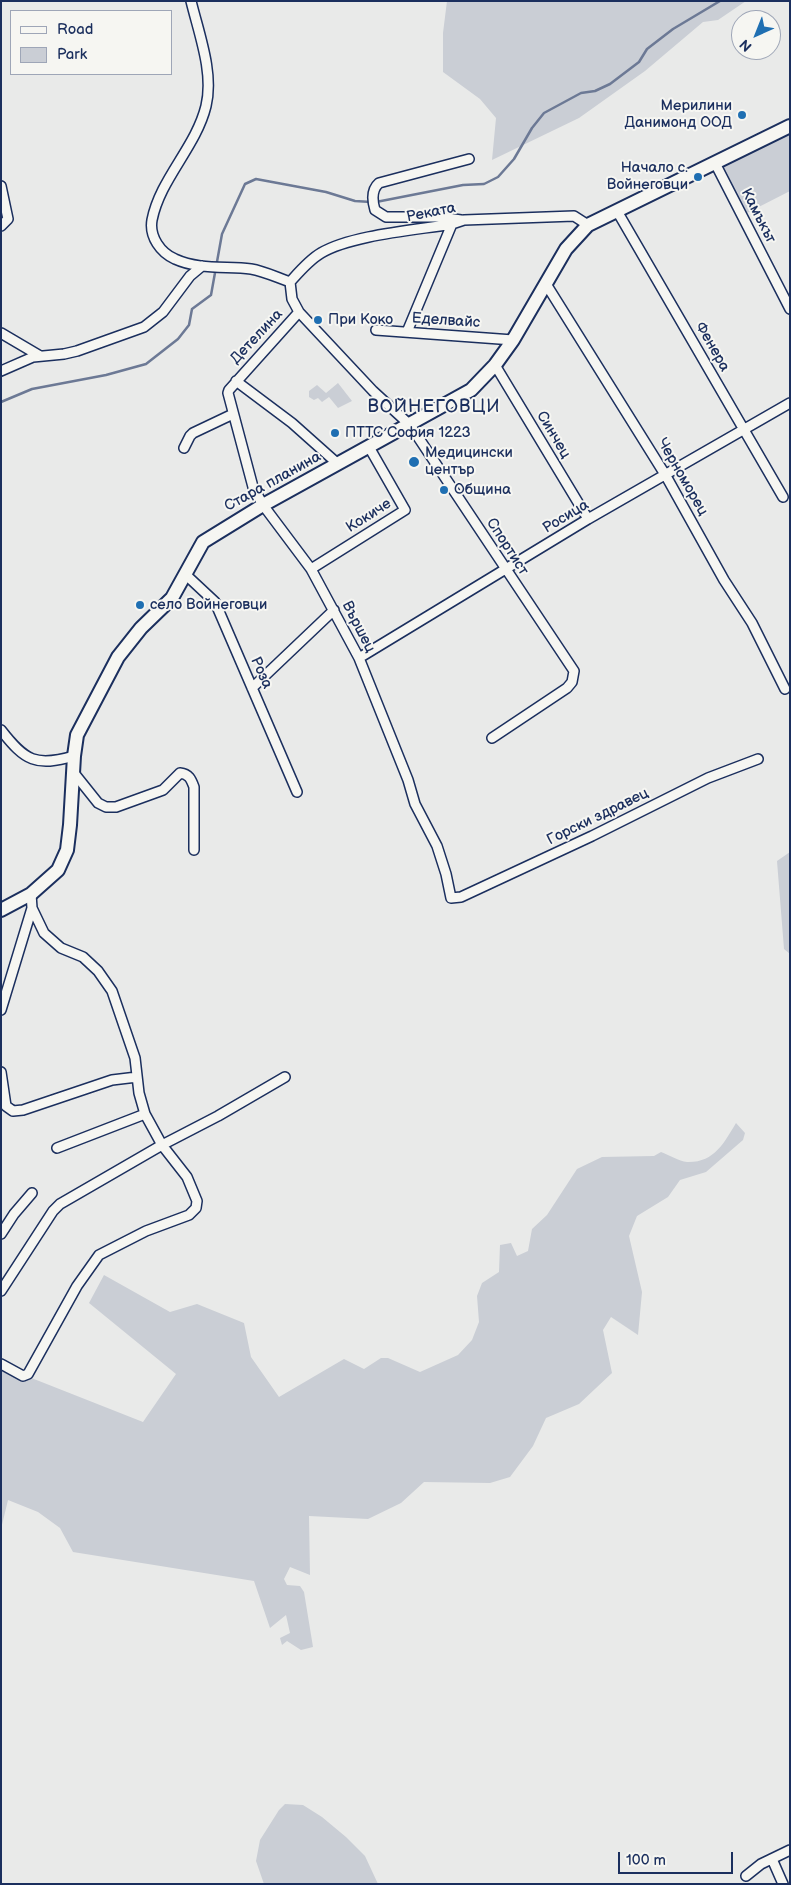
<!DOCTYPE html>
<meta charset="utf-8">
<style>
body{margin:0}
#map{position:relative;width:791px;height:1885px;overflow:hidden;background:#e9eae9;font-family:"Balsamiq Sans",sans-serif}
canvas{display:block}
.frame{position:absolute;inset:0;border:2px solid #1b2f5e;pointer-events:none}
.legend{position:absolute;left:10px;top:10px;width:162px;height:65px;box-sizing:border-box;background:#f6f6f2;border:1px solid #9ea6b7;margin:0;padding:6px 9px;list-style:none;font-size:15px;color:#1b2f5e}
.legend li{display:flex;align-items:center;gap:10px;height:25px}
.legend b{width:25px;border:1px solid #9ea6b7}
.north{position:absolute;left:731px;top:10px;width:50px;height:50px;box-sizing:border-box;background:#f6f6f2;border:1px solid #9ea6b7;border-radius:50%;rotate:224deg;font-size:14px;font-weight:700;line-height:20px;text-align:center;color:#1b2f5e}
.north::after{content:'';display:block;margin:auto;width:18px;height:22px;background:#1f6fb2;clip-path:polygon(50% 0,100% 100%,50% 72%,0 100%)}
.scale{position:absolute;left:618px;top:1852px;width:115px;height:22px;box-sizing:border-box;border:2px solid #1b2f5e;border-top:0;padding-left:6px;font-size:15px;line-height:18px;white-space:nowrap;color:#1b2f5e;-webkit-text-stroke:4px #f6f6f2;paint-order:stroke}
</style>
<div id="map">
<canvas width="791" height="1885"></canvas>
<div class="frame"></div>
<ul class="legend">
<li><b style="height:6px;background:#f6f6f2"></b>Road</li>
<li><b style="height:14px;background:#caced5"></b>Park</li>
</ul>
<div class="north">N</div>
<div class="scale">100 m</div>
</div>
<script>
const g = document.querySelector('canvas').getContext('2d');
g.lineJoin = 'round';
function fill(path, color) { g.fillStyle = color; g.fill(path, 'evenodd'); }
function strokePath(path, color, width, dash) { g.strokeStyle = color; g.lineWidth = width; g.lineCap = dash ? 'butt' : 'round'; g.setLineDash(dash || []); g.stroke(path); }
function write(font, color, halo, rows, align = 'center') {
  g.font = font + ' "Balsamiq Sans",sans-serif'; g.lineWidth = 4; g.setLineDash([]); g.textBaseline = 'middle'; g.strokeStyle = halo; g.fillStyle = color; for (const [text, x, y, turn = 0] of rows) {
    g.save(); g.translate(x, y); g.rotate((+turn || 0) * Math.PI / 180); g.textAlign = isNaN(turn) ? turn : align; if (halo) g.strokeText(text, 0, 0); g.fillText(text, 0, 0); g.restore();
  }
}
const green = new Path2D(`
 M447,1H746L718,20L703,22L645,71L579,118L492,160L496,118L480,99L443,72V33Z
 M790,133V191L745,214L721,167Z
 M338,383L352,401L338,408L329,397L322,402L318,398L314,400L309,397V391L317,385L326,393Z
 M790,852V954L784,949L777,861Z
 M736,1123L745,1133L743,1140L706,1172L680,1180L668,1197L637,1216L629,1236L642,1292L638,1335L611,1317L603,1330L612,1373L579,1404L546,1418L533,1446L510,1477L490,1483L424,1482L401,1503L368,1519L309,1516L310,1575L290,1567L284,1579L287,1585L300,1586L304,1592L313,1647L301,1650L287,1641L282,1645L280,1638L290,1633L286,1615L270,1628L254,1581L73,1552L60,1528L38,1512L8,1500L1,1529V1366L143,1422L176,1374L89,1303L104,1275L170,1312L197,1304L244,1323L251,1357L279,1397L344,1359L364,1369L381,1358H388L420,1372L458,1355L472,1340L479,1322L477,1296L482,1283L499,1272L500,1245L511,1243L517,1256L528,1251L532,1229L547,1215L577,1169L602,1157L654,1156L661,1152C669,1155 679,1161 687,1162C714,1163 724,1143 736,1123Z
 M285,1804L303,1805L322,1817L346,1837L365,1856L378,1884H264L256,1861L260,1840L279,1810Z`);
const stream = new Path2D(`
 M376,202L463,185L484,184L498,177L514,159L532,128L544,113L581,93L595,91L610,84L639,62L647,49L673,29L720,1
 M1,402L32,389L106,375L146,364L178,339L189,325L192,309L211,295L222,234L245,184L256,179L326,192L355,201L371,202`);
const street = new Path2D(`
 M191,1C199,34 214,73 206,106C196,147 160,179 152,220C149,237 161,253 175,259C199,270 226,266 251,269C264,271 278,278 290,282
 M715,163L790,309
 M1,186L8,219L1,226
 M617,211L783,497
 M461,220L440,217H386L375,210C372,200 371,190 379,183L469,159
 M290,282L292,299L299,312L373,391L410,425L574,671L572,682L567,688L492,738
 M290,282C299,272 309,260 321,253C351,235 416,230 452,224L464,220L574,216L588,225
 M546,284L666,476L724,580L752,623L785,689
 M299,312L229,390L228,393L253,487L263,505L311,569L359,658L408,780L415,804L437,846L446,874L451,898L461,897L592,836L708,778L758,759
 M376,330L513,340
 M407,332L452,224
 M1,333L40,356
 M495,365L588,519
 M1,371L33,357L64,354L77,351L144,327L163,312L190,276L202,266
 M236,381L292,423L338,464
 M184,448L190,436L193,433L233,414
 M311,569L405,510L369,447
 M185,574L215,602L297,792
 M359,658L588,519L790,403
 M252,688L334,610
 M1,730C25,761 36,767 74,756
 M74,773L98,803L106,807H116L163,790L180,773C189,774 191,779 194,787V850
 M1,1010L32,908
 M1,1072L6,1106
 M6,1106L13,1111L23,1110L112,1080L137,1077
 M57,1148L145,1114
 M1,1234L14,1214L32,1193
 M1,1291L53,1211L60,1204L162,1145L218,1116L285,1077
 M1,1364L23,1376L28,1374L77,1286L99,1255L146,1231L189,1215L196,1208L197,1201L187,1177L162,1145L145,1114L139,1093L135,1058L112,991L98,971L83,957L61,948L44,933L32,908L31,894
 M772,1859L783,1884
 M746,1876L761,1864L790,1850`);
const secondary = new Path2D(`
 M1,910L31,894L58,870L67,850L70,825L74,756L77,735L118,657L141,628L172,598L203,542L263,505L471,390L495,365L513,340L566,249L588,225L790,126`);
const markers = [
 [742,115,5,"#1f6fb2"],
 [698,177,5,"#1f6fb2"],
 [318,320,5,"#1f6fb2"],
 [335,433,5,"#1f6fb2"],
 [414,462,6,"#1f6fb2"],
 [444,490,5,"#1f6fb2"],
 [140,605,5,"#1f6fb2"]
];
const poiNames = [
 ["Мерилини",732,106,"right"],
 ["Данимонд ООД",732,123,"right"],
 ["Начало с.",688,168,"right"],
 ["Войнеговци",688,185,"right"],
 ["При Коко",328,320],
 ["ПТТС София 1223",345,433],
 ["Медицински",425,453],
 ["център",425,470],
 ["Община",454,490],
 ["село Войнеговци",150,605]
];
const streetNames = [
 ["Реката",431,213,-11],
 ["Камъкът",758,216,63],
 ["Еделвайс",446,321,4],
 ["Детелина",257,337,-47],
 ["Фенера",712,347,60],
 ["Синчец",553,435,59],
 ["Черноморец",682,477,60],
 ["Стара планина",273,482,-29],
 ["Кокиче",369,516,-32],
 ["Росица",566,517,-31],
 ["Спортист",507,547,57],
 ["Вършец",358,627,63],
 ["Роза",261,673,66],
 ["Горски здравец",598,817,-26]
];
const quarterNames = [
 ["ВОЙНЕГОВЦИ",434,407]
];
fill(green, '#caced5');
strokePath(stream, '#6c7995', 2.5);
strokePath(street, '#1b2f5e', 12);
strokePath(secondary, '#1b2f5e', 16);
strokePath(street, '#f6f6f2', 9);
strokePath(secondary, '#f6f6f2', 12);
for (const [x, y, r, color] of markers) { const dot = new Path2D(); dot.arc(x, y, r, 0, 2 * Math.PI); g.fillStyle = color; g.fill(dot); strokePath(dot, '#f6f6f2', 2); }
write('15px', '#1b2f5e', '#f6f6f2', poiNames, 'left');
write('15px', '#1b2f5e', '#f6f6f2', streetNames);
g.letterSpacing = '1px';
write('18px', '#1b2f5e', '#f6f6f2', quarterNames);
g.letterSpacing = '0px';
</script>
